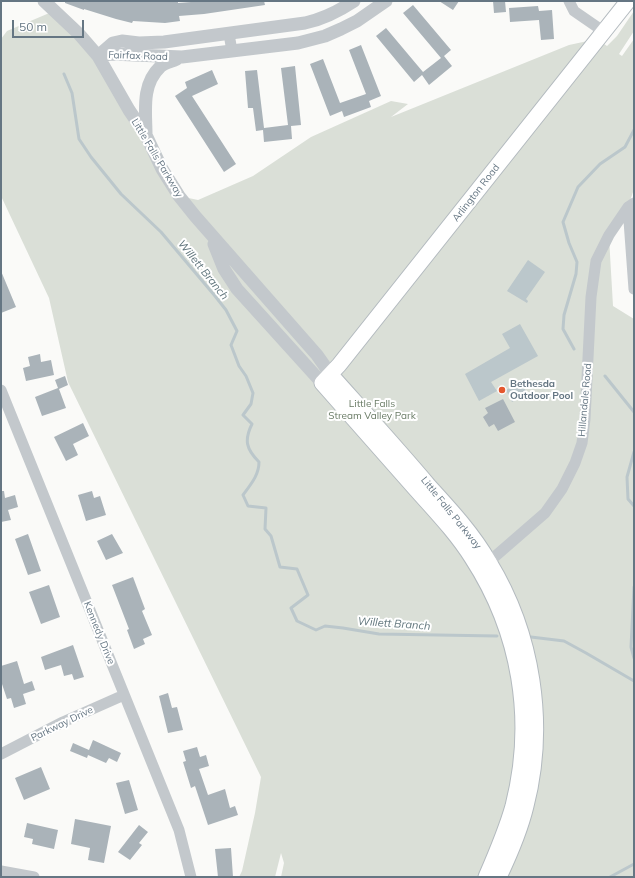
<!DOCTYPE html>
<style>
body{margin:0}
#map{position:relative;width:635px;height:878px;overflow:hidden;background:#fafaf8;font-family:Mulish,sans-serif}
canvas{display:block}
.frame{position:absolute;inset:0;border:2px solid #657683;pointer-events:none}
.scale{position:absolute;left:12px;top:20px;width:72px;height:18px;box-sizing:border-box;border:2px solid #657683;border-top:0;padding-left:5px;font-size:12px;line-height:14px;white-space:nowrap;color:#657683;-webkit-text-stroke:3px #fff;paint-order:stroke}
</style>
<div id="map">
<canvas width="635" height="878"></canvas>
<div class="frame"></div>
<div class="scale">50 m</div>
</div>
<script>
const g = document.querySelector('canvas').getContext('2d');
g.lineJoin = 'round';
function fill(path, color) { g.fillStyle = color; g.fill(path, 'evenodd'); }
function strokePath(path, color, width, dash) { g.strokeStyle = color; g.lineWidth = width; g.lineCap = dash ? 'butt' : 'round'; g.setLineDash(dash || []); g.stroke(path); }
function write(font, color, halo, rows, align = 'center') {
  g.font = font + ' Mulish,sans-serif'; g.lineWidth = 4; g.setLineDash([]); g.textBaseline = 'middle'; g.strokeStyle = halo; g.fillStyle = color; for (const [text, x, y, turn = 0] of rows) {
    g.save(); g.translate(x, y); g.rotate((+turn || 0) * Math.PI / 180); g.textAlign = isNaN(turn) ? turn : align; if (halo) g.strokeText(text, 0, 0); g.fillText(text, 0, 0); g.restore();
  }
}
const green = new Path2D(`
 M54,11L98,56L179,196L198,200L253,176L311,137L391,101L408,104L391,117L569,45L597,39L607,46L617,36L634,11V31L619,54L622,56L634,39V189L628,207L609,237L613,306L634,319V877H281L284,863L281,853L275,877H239L242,871L255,813L261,777L68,382L49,298L1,196V39L7,31Z`);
const water = new Path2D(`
 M528,260L545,272L526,299L528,301L527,303L507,291Z
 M520,324L538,356L491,382L497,391L479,401L465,374L510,348L502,334Z
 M521,382L527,393L512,402L506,390Z`);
const stream = new Path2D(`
 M64,74L72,93L79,139L91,157L121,194L161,232L215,296L226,310L237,331L231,345L239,366L246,376L253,393L251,404L243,415L252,424C244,440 246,449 259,462C259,475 251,484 243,495L248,506L266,508L265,529L271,536L280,567L297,569L308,595L291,608L297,621L316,630L325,626L343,628L379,634L497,636
 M574,349L563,329L564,315L576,274L577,262L569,243L563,222L578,187L600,164L625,147L634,130
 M605,376L634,412
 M634,452L627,477L628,499L634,506
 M634,587L631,647L634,658
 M531,637L564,641L586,653L634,681
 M610,877L634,864`);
const building = new Path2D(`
 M65,1H178V3L204,1H264L265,5L204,14L179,16L180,21L165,23L133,21L132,23L116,19L84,9V10L65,3Z
 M439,1H459L453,10Z
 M493,1H505L506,12L494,13Z
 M413,5L451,50L444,56L452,66L429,85L422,75L414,82L376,36L386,28L423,72L441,58L403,13Z
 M538,6L539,11L552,10L554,39L541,40L539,20L510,22L509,8Z
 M361,45L381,96L369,101L371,107L344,117L342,111L330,116L310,64L323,59L340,103L366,94L349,50Z
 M295,66L301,125L291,126L292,139L264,142L263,130L256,131L253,108H248L245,71L257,70L264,128L288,125L281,68Z
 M212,70L218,84L192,96L236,164L224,172L175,96L187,88L185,82Z
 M1,271L16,307L1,313Z
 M40,354L41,362L51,360L54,375L26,381L23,368L30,366L28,357Z
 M65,376L68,385L59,389L66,408L42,416L35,397L58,388L55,380Z
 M503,399L515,422L498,431L494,424L489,427L483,417L488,413L485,408Z
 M83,423L89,436L73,444L78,455L66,461L54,437Z
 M1,491H4L5,498L15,495L18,507L8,510L11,520L1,522Z
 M92,491L94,498L100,496L106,515L86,521L78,495Z
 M28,534L41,571L28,575L15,539Z
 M112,534L123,553L106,560L97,541Z
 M133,577L145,609L142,611L152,635L143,639L145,644L134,649L127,630L129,629L112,585Z
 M49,585L60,617L41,624L29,592Z
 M73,645L84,677L74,680L72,674L64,676L61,665L45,670L41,657Z
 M17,661L24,684L32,681L35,690L23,694L26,704L14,708L11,698L7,699L1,681V666Z
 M168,693L172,708L177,707L183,730L168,733L159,696Z
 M93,740L121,753L117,762L109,758L106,763L88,755L87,758L70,751L73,743L89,750Z
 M197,747L200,757L206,755L209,766L199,769L208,795L225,789L230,808L235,806L238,815L208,825L195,786L191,788L183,762L186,761L183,751Z
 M41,767L50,789L24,800L15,778Z
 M129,780L138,810L125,814L116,783Z
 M75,819L111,826L104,863L88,860L90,848L71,844Z
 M27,823L58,830L54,849L32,844L33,839L24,837Z
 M139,825L148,832L139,843L142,845L130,860L118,852Z
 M231,848L233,877H218L215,849Z`);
const minor = new Path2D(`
 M569,1L574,11L603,31
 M229,34L232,51
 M628,207L634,289
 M1,390L179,830L191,877
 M484,566L545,513L562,489L575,463L582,443L585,419L591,297L596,261L609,235L628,207L634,203
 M1,754L63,722L124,695
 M1,871L34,877`);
const tertiary = new Path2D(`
 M44,1L79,34L98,56L129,110L146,135L162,169L179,196L195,216L317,355L331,375
 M98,56L111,54L182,57L298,43L325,36L341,29L357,21L386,1
 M98,56L113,43L122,41L139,43L164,42L305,23C323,19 339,11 354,1
 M146,135C146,112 141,85 160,67C164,63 171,62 177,59
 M214,244L224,269L237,289L322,383`);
const secondary = new Path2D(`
 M331,375C364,412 397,448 429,486C451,510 473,534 489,562C533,634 547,724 526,806C520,831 510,854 499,877
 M486,877C496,854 506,831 513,806C535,720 520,632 472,558C455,531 433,509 412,485C382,451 352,417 322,383L339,365L628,1`);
const markers = [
 [502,390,4,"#e4572e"]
];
const streetNames = [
 ["Fairfax Road",138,56,2],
 ["Little Falls Parkway",157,158,59],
 ["Arlington Road",476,193,-52],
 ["Hillandale Road",585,400,-85],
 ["Little Falls Parkway",451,513,51],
 ["Kennedy Drive",99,633,68],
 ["Parkway Drive",62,724,-26]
];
const poiNames = [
 ["Bethesda",510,384],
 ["Outdoor Pool",510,396]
];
const parkNames = [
 ["Little Falls",372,404],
 ["Stream Valley Park",372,416]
];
const waterNames = [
 ["Willett Branch",203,270,51],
 ["Willett Branch",394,624,4]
];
fill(green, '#dadfd7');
fill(water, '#bbc7cb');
strokePath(stream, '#bbc7cb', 3);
fill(building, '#aab3b9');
strokePath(secondary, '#b3babf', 17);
strokePath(minor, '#c3c8cc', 11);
strokePath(tertiary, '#c3c8cc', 13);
strokePath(secondary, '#fff', 15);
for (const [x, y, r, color] of markers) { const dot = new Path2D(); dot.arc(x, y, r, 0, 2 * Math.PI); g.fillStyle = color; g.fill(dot); strokePath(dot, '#fff', 1.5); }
write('10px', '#657683', '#fff', streetNames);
write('bold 10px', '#657683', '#fff', poiNames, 'left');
write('10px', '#687a64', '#fff', parkNames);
write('italic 11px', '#60757c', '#fff', waterNames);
</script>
